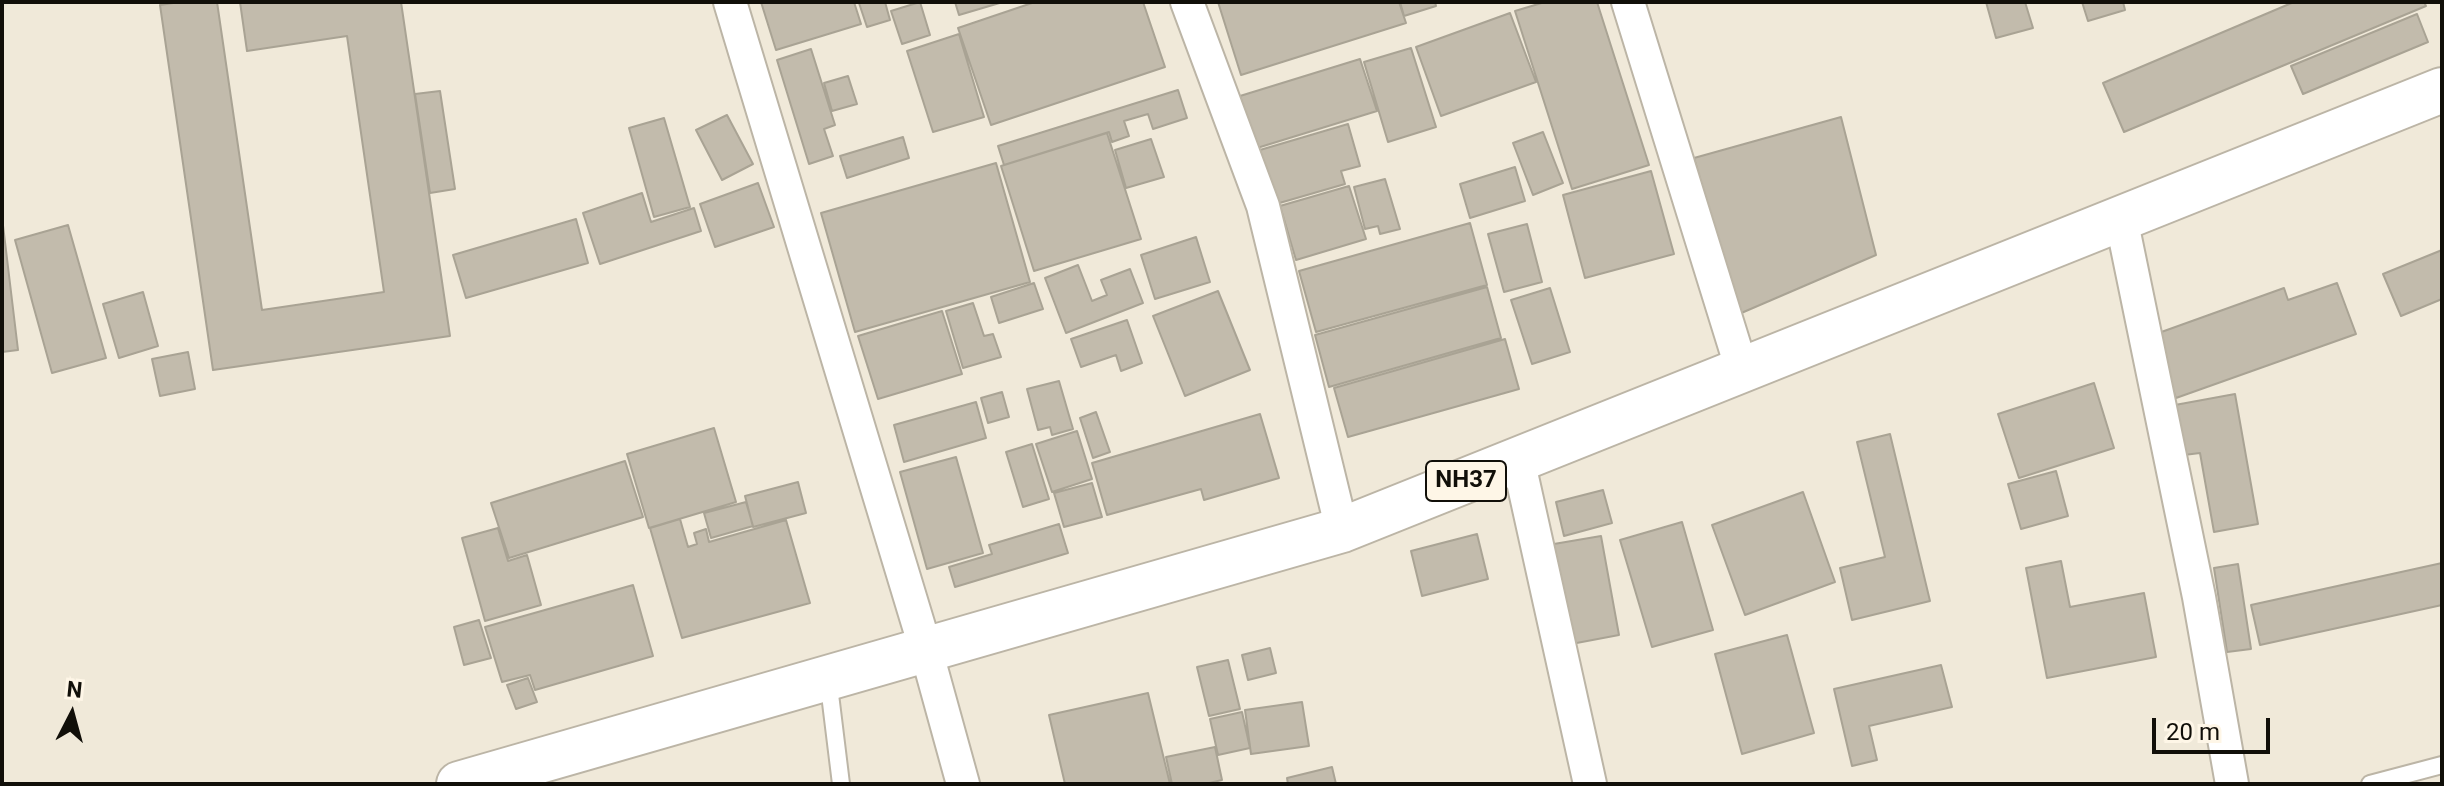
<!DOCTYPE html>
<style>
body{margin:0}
#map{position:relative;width:2444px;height:786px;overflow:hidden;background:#f0e9d9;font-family:Roboto,sans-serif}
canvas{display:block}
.frame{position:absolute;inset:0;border:4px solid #110f09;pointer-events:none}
.north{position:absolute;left:32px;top:674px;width:80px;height:80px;-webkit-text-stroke:6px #fef6e7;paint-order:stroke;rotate:6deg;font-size:22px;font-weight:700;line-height:32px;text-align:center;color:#110f09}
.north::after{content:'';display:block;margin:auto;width:28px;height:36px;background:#110f09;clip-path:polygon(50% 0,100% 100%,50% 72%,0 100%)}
.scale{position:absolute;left:2152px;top:718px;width:118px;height:36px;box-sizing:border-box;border:4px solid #110f09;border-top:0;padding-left:10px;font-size:24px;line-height:28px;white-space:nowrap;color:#110f09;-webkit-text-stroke:6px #fef6e7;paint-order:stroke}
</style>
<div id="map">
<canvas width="2444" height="786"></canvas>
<div class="frame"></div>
<div class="north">N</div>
<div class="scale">20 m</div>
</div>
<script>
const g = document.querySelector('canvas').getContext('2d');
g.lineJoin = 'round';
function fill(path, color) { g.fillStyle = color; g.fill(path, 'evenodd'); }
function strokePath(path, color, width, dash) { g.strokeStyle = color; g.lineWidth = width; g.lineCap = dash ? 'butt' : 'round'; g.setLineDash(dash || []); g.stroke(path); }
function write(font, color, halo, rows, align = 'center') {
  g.font = font + ' Roboto,sans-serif'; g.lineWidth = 6; g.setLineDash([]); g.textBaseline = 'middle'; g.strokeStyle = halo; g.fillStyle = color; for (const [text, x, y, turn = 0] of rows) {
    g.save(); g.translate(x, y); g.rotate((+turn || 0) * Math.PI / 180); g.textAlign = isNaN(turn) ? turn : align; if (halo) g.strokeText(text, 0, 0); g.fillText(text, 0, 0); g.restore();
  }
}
const building = new Path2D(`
 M180,2H217L262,310L384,292L347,36L247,51L240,2H401L450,336L213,370L160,5Z
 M761,2H854L861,24L776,50Z
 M885,2L890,20L867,27L859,3Z
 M920,2L930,35L902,44L891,11Z
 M955,2H1003L959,15Z
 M1035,2H1143L1165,67L991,125L958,28Z
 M1218,2H1399L1406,23L1241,75Z
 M1400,2H1435L1436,6L1404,16Z
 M1545,2H1597L1649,165L1572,189L1515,11Z
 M1986,2H2025L2033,28L1996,38Z
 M2082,2H2123L2125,10L2088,21Z
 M2294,2H2424L2426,6L2124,132L2103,83Z
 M1510,13L1536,82L1441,116L1416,47Z
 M2417,14L2428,42L2303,94L2291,66Z
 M959,34L984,117L933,132L907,51Z
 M1411,48L1436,127L1388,142L1364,62Z
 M811,49L835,125L824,129L833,156L809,164L777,60Z
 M1360,59L1377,111L1257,148L1240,96Z
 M848,76L857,104L832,111L824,83Z
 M1178,90L1187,118L1153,129L1148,114L1124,121L1129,136L1112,142L1109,132L1004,165L998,146Z
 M440,91L455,189L430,193L415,94Z
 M727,115L753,164L722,180L696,130Z
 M1841,117L1876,255L1739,314L1694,158Z
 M664,118L690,207L654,217L629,128Z
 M1348,124L1360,166L1341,171L1345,184L1276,204L1260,150Z
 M1543,132L1563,183L1533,195L1513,143Z
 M1107,133L1141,239L1034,271L1001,166Z
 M903,137L909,158L847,178L840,156Z
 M1151,139L1164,177L1126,188L1115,150Z
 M996,163L1030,282L855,332L821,213Z
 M1515,167L1525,201L1470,218L1460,184Z
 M1651,171L1674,254L1585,278L1563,195Z
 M1385,179L1400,229L1380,234L1378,226L1365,229L1354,187Z
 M758,183L774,227L715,247L700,204Z
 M1349,186L1366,239L1296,260L1280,206Z
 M642,193L651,222L694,208L701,231L600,264L583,213Z
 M2,217L18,350L2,352Z
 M576,219L588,263L466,298L453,255Z
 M1470,223L1487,285L1316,332L1299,271Z
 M1527,224L1542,282L1504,292L1488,234Z
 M68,225L106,358L52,373L15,240Z
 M1196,237L1210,282L1155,299L1141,255Z
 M2442,250V299L2401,316L2383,274Z
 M1078,265L1092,301L1107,295L1101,280L1130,269L1143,303L1066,333L1045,278Z
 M1034,283L1043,309L999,323L991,297Z
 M2337,283L2356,334L2176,398L2153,335L2284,288L2288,300Z
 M1487,287L1501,338L1329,387L1315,335Z
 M1550,288L1570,352L1532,364L1511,300Z
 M1218,291L1250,370L1185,396L1153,316Z
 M143,292L158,346L119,358L103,304Z
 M973,303L984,336L993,334L1001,357L963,368L946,311Z
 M942,311L962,374L878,399L858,336Z
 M1127,320L1142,363L1121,371L1116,355L1081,367L1071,339Z
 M1505,339L1519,389L1348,437L1334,388Z
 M188,352L195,389L160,396L152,359Z
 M1059,381L1073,429L1052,435L1050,427L1038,430L1027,389Z
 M2094,383L2114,448L2019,478L1998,414Z
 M1002,392L1009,417L988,423L981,398Z
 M2235,394L2258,524L2214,532L2200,453L2184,455L2175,405Z
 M976,402L986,438L904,462L894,425Z
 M1096,412L1110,452L1093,458L1080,418Z
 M1260,414L1279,478L1204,500L1201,489L1107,515L1092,463Z
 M714,428L736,502L649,528L627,454Z
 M1077,431L1092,479L1052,492L1036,444Z
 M1890,434L1930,601L1852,620L1840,568L1885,557L1857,442Z
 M1032,444L1049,499L1023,507L1006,452Z
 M956,457L983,553L927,569L900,472Z
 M625,461L643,517L509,558L491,503Z
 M2056,471L2068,516L2021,529L2008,484Z
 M798,482L806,513L753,527L745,496Z
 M1092,483L1102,517L1064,527L1054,493Z
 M1603,490L1612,523L1564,536L1556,502Z
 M1803,492L1835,582L1745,615L1712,525Z
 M746,502L753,526L711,538L704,513Z
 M680,519L688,547L697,544L694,533L706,529L709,542L786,520L810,603L682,638L650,528Z
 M1682,522L1713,630L1652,647L1620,540Z
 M1059,524L1068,553L955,587L949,567L992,554L989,545Z
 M498,528L508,561L527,555L541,605L485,621L462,538Z
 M1477,534L1488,579L1422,596L1411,551Z
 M1601,536L1619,635L1566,645L1548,545Z
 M2061,561L2070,607L2144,593L2156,657L2047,678L2026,568Z
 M2442,563V605L2260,645L2251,605Z
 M2238,564L2251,649L2227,652L2214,568Z
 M633,585L653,656L535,690L530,675L502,682L485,627Z
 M479,620L491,658L464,665L454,627Z
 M1787,635L1814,733L1742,754L1715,654Z
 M1270,648L1276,673L1248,680L1242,655Z
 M1228,660L1240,709L1209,716L1197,667Z
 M1941,665L1952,707L1869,726L1877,760L1852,766L1834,689Z
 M528,678L537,702L516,709L507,685Z
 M1148,693L1170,784H1065L1049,715Z
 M1302,702L1309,746L1251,754L1245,710Z
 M1242,712L1250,748L1218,755L1210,719Z
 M1215,747L1222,780L1205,784H1172L1166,757Z
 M1332,767L1336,784H1288L1287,778Z`);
const lane = new Path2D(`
 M828,678L841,784
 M2370,784L2442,765`);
const street = new Path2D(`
 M730,2L926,650L963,784
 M1187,2L1263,206L1342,530
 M1628,2L1742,370
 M2121,218L2199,597L2232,784
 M1518,459L1590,784`);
const highway = new Path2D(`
 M459,784L1342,530L2442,90`);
const shields = [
 [1466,481,80]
];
const shieldNames = [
 ["NH37",1466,481]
];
fill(building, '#c2bbac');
strokePath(building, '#a9a394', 2);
strokePath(lane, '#bcb5a6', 20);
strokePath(street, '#bcb5a6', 36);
strokePath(highway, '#bcb5a6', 48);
strokePath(lane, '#fff', 16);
strokePath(street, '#fff', 32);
strokePath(highway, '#fff', 44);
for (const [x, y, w] of shields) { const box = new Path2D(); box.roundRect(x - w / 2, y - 20, w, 40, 6); g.fillStyle = '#fef6e7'; g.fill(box); strokePath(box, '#110f09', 2); }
write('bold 24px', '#110f09', null, shieldNames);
</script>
